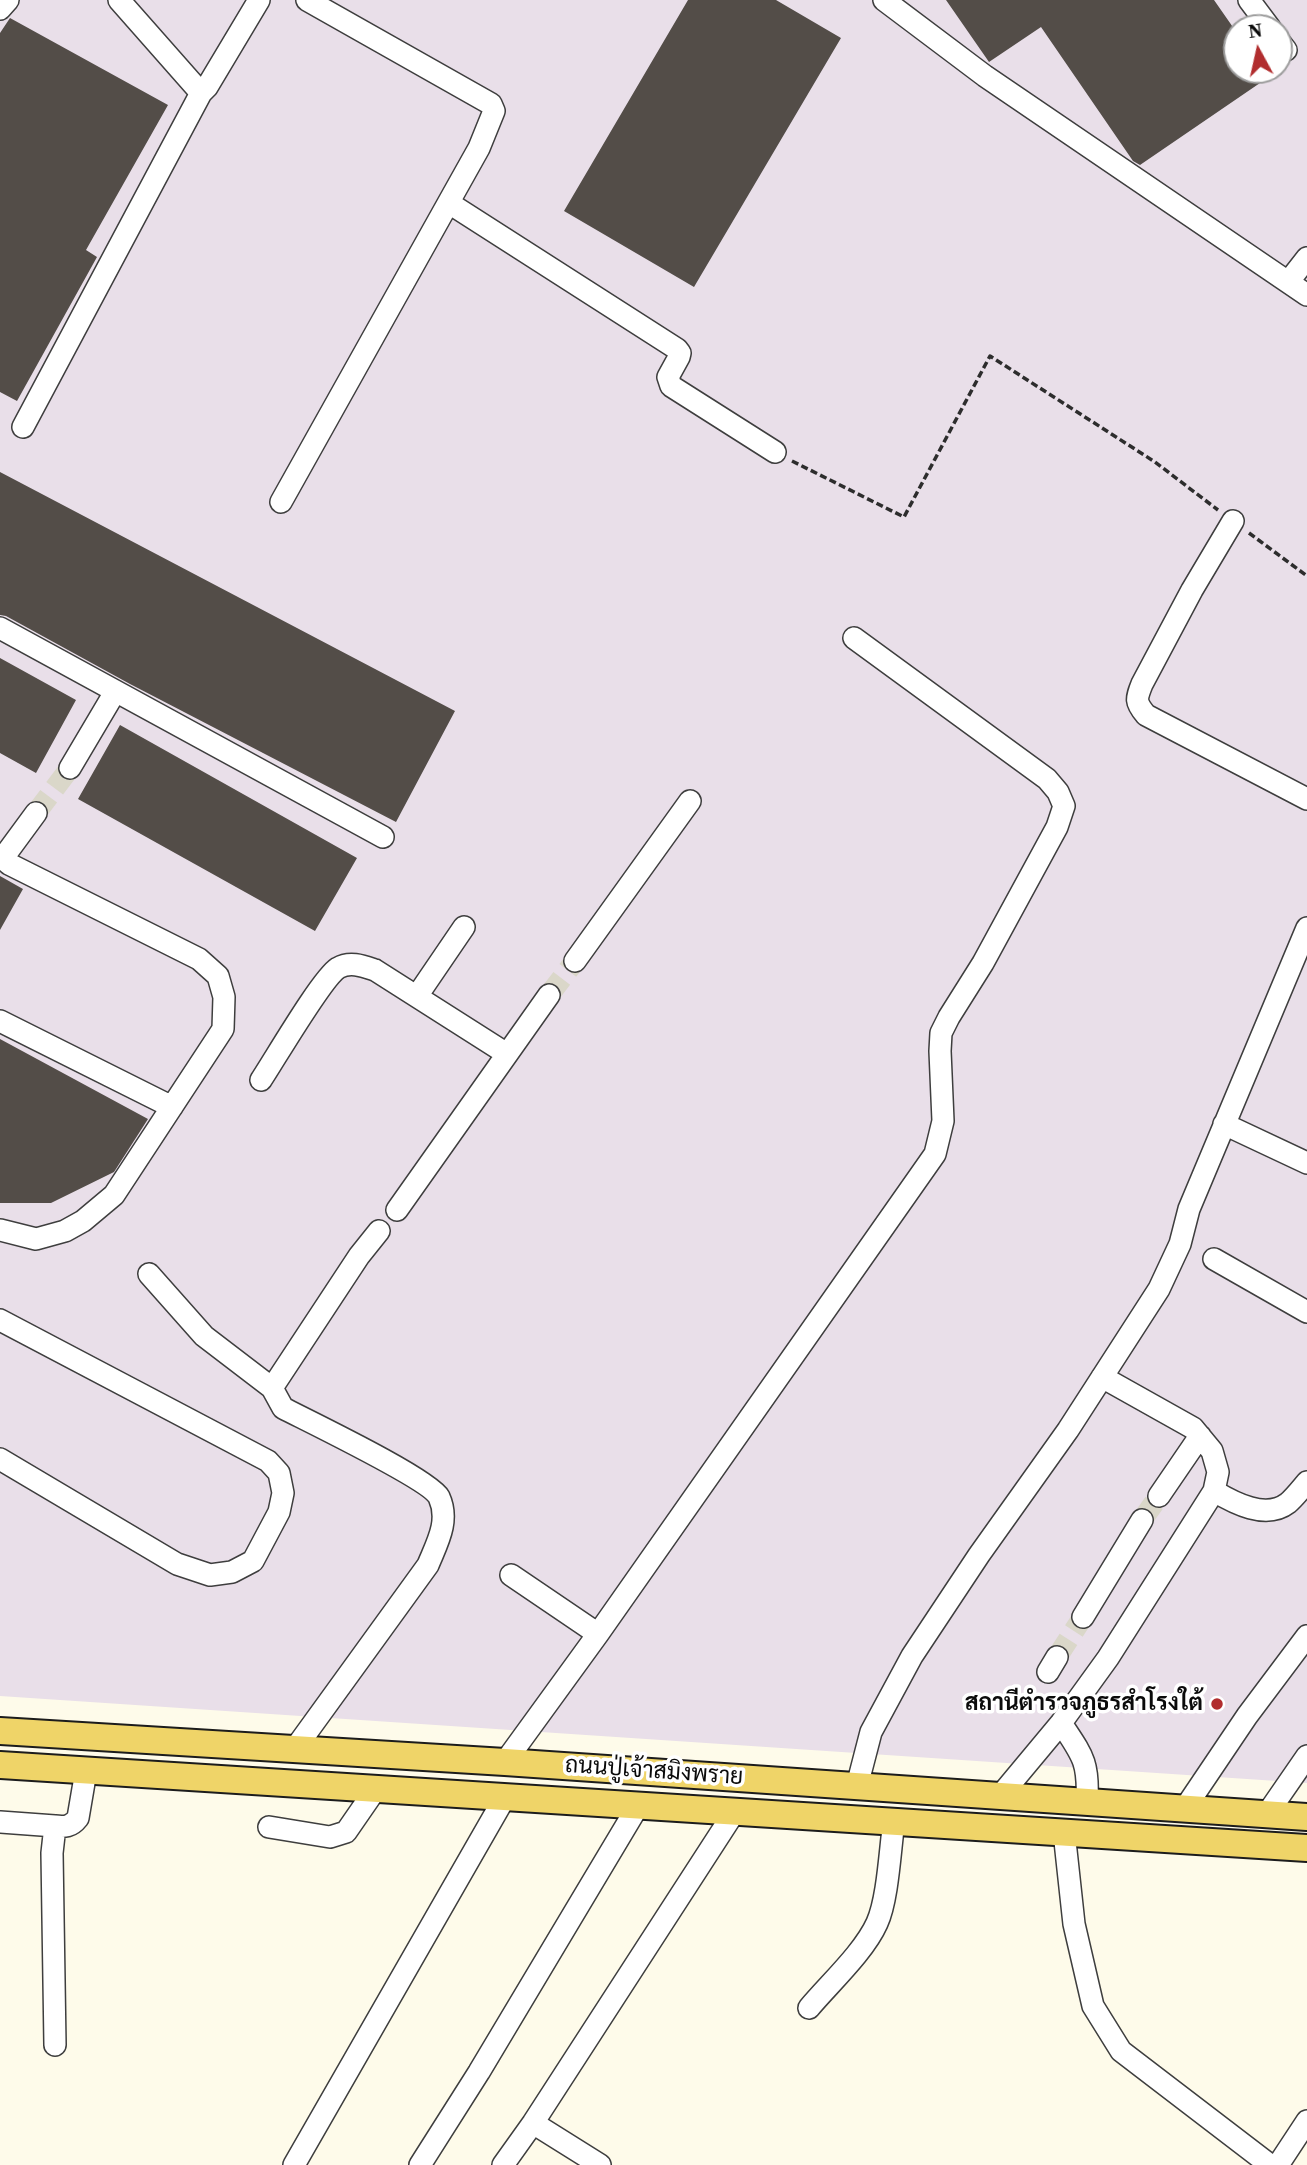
<!DOCTYPE html>
<meta charset="utf-8">
<style>
body{margin:0}
#map{position:relative;width:1307px;height:2165px;overflow:hidden;background:#fefbea;font-family:"Source Serif 4",serif}
canvas{display:block}
.north{position:absolute;left:1223px;top:14px;width:70px;height:70px;box-sizing:border-box;background:#fff;border:2px solid #9d9d9d;border-radius:50%;rotate:352deg;font-size:19px;font-weight:700;line-height:28px;text-align:center;color:#0b0b0b}
.north::after{content:'';display:block;margin:auto;width:24px;height:32px;background:#b12d2e;clip-path:polygon(50% 0,100% 100%,50% 72%,0 100%)}
</style>
<div id="map">
<canvas width="1307" height="2165"></canvas>
<div class="north">N</div>
</div>
<script>
const g = document.querySelector('canvas').getContext('2d');
g.lineJoin = 'round';
function fill(path, color) { g.fillStyle = color; g.fill(path, 'evenodd'); }
function strokePath(path, color, width, dash) { g.strokeStyle = color; g.lineWidth = width; g.lineCap = dash ? 'butt' : 'round'; g.setLineDash(dash || []); g.stroke(path); }
function write(font, color, halo, rows, align = 'center') {
  g.font = font + ' "Source Serif 4",Sarabun,serif'; g.lineWidth = 7; g.setLineDash([]); g.textBaseline = 'middle'; g.strokeStyle = halo; g.fillStyle = color; for (const [text, x, y, turn = 0] of rows) {
    g.save(); g.translate(x, y); g.rotate((+turn || 0) * Math.PI / 180); g.textAlign = isNaN(turn) ? turn : align; if (halo) g.strokeText(text, 0, 0); g.fillText(text, 0, 0); g.restore();
  }
}
const industrial = new Path2D(`
 M0,0H1307V1783L0,1696ZM1237,28H1279V70H1237Z`);
const building = new Path2D(`
 M688,0H776L841,38L694,287L564,211Z
 M946,0H1214L1237,33V70H1279L1140,165L1133,161L1041,27L989,62Z
 M10,18L168,105L86,250L97,257L17,401L0,392V33Z
 M0,472L455,711L396,822L130,684L6,616L0,615Z
 M0,658L76,700L36,773L0,753Z
 M120,725L357,858L315,931L78,799Z
 M0,876L23,889L0,930Z
 M0,1039L148,1119L114,1172L51,1203H0Z`);
const minorTunnel = new Path2D(`
 M36,813L70,768
 M549,995L575,961
 M1142,1520L1159,1496
 M1057,1657L1083,1617`);
const path = new Path2D(`
 M792,461L904,517L990,356L1155,462L1218,510
 M1249,533L1307,576`);
const minor = new Path2D(`
 M119,0L201,93L207,87L259,0
 M884,0L985,76L1307,295
 M1249,0L1270,28
 M0,9L8,0
 M1279,41L1286,50
 M449,203L677,349L680,353L679,357L668,377L671,386L775,452
 M1289,281L1307,258
 M23,427L201,93
 M281,502L479,148L494,111L491,104L307,0
 M1233,521L1192,590L1142,684C1136,699 1135,702 1146,715L1307,799
 M0,628L383,837
 M70,768L115,692
 M0,856L9,864L199,959L218,976L224,997L223,1029L114,1195L83,1221L65,1231L36,1239L0,1230
 M3,858L36,813
 M575,961L690,801
 M417,996L464,927
 M0,1021L172,1107
 M261,1080C275,1059 322,978 338,968C350,961 363,966 375,970L507,1054
 M1224,1124L1307,1163
 M397,1210L549,995
 M1214,1259L1307,1312
 M149,1274L204,1336L272,1388
 M0,1320L268,1461L279,1473L283,1493L279,1512L253,1561L232,1572L210,1575L177,1564L0,1459
 M1214,1491C1234,1503 1266,1520 1288,1503C1295,1497 1301,1489 1307,1482
 M1159,1496L1200,1436
 M511,1575L598,1634
 M1083,1617L1142,1520
 M1048,1672L1057,1657
 M1061,1723C1082,1755 1089,1761 1087,1801
 M294,1750L428,1565C437,1543 450,1521 439,1497C429,1479 308,1421 283,1408L272,1388L359,1256L379,1231
 M505,1762L598,1634L935,1154L943,1121L940,1051L941,1033L949,1017L983,963L1057,827L1064,806L1058,792L1047,779L854,638
 M857,1786L871,1732L912,1656L979,1555L1068,1430L1159,1289L1180,1244L1189,1209L1307,928
 M1001,1795L1061,1723L1108,1658L1214,1491L1218,1472L1212,1451L1193,1428L1102,1377
 M1185,1808L1247,1716L1307,1636
 M1267,1814L1307,1756
 M0,1822L55,1826L52,1853L55,2045
 M55,1826C65,1827 71,1827 78,1818L86,1771
 M269,1827L330,1837L346,1832L375,1790
 M1064,1832L1074,1924L1093,2006L1121,2051L1270,2165
 M809,2008C830,1983 864,1952 877,1923C888,1899 890,1849 894,1821
 M533,2123L600,2165
 M294,2165L505,1797
 M420,2165L479,2072L638,1806
 M503,2165L533,2123L735,1811
 M1278,2165L1307,2121`);
const major = new Path2D(`
 M0,1731L505,1762L1307,1817
 M0,1765L1307,1848`);
const markers = [
 [1217,1704,7,"#b12d2e"]
];
const poiNames = [
 ["สถานีตำรวจภูธรสำโรงใต้",1203,1704]
];
const streetNames = [
 ["ถนนปู่เจ้าสมิงพราย",654,1772,4]
];
fill(industrial, '#e9dfe9');
fill(building, '#534d48');
strokePath(minorTunnel, '#dad7c9', 21, [21, 10]);
strokePath(minor, '#3e3e3e', 24);
strokePath(major, '#1c1c1c', 30);
strokePath(path, '#2d2d2d', 3.5, [7, 3.5]);
strokePath(minor, '#fff', 21);
strokePath(major, '#efd468', 26);
for (const [x, y, r, color] of markers) { const dot = new Path2D(); dot.arc(x, y, r, 0, 2 * Math.PI); g.fillStyle = color; g.fill(dot); strokePath(dot, '#fff', 2.5); }
write('bold 23px', '#0b0b0b', '#fff', poiNames, 'right');
write('23px', '#0b0b0b', '#fff', streetNames);
</script>
